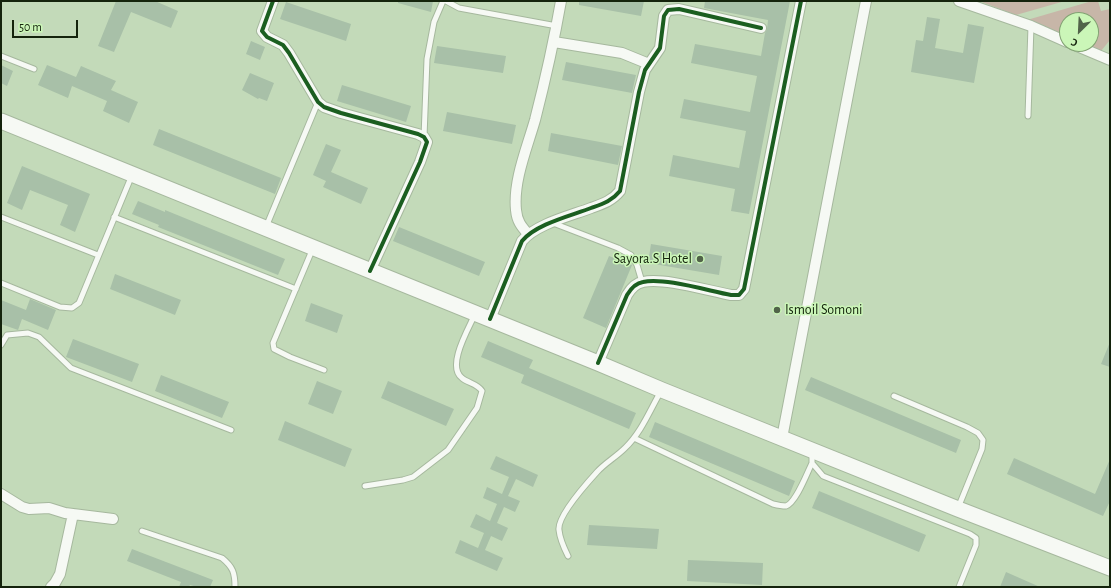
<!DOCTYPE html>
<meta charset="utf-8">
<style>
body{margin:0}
#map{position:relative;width:1111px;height:588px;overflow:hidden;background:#c3dab9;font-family:"Alegreya Sans",sans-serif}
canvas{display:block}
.frame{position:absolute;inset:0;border:2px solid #14230c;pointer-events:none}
.north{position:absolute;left:1059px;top:12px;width:40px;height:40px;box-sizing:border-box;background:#cbf6b8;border:1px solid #82a273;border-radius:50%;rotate:204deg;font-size:11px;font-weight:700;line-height:16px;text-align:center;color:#14230c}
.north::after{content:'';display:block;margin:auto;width:14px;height:18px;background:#516349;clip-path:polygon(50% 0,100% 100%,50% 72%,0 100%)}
.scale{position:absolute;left:12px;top:20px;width:66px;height:18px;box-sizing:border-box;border:2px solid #14230c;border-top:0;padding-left:5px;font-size:12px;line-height:14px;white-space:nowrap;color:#14230c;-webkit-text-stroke:3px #cbf6b8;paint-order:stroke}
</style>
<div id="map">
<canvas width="1111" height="588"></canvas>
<div class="frame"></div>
<div class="north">С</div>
<div class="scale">50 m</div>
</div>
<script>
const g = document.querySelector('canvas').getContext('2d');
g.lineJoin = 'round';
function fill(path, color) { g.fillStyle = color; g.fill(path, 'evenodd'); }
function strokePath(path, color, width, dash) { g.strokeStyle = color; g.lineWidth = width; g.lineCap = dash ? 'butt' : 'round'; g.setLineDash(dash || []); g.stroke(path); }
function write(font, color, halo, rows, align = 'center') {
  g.font = font + ' "Alegreya Sans",sans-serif'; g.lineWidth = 3; g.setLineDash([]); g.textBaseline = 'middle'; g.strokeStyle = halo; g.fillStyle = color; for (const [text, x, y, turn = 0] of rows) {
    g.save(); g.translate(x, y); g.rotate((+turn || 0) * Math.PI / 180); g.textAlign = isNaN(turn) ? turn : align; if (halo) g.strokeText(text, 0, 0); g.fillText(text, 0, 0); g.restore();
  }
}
const green = new Path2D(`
 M979,1H1065L1016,15Z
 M1092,1H1098L1101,11L1110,9V40L1101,51L1084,44H1091V20H1067V37L1027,20Z`);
const building = new Path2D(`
 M116,1H155L178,11L171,28L131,12L114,52L98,46Z
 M398,1H433L431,12L398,3Z
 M579,1H644L641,16L579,5Z
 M705,1H790L749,214L731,211L735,189L669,176L673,155L739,168L746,131L680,118L684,99L750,112L757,76L691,63L695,44L761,56L765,33L767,29L768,20L704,8Z
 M286,2L351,24L346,41L280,19Z
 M927,17L940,19L935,48L963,53L968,24L984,27L974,83L911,72L916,40L923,41Z
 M251,41L265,47L260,60L246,54Z
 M437,46L506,56L503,73L434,63Z
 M566,62L636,75L632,93L562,80Z
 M1,65L13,71L7,86L1,83Z
 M47,65L76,77L81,66L116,81L111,90L138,102L129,123L103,111L107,101L72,86L68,98L38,85Z
 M250,73L274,83L267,101L259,98L258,99L242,90Z
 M342,85L411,106L406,122L337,101Z
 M447,112L516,125L512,144L443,131Z
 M159,129L281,178L275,194L153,145Z
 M551,133L622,146L618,165L548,151Z
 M326,144L341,150L331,172L368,188L361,204L323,187L326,181L313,175Z
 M22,166L90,194L75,232L60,225L68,205L30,190L22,210L7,203Z
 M138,201L165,212V210L285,259L278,275L158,227L159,225L132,214Z
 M399,227L485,262L479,276L393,241Z
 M651,244L722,256L719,275L648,263Z
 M609,256L632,265L606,328L583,318Z
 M115,274L181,300L175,315L110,289Z
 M30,299L56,310L48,330L22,319L18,330L1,324V300L26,310Z
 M311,303L343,315L337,333L305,321Z
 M73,339L139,364L132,382L66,357Z
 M488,341L533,360L529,368L636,413L629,429L521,383L524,375L481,357Z
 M1110,342V367L1101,364Z
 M161,375L229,402L222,418L155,391Z
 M811,377L961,440L956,453L805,390Z
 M317,381L342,391L333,414L308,404Z
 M388,381L454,409L446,426L381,398Z
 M285,421L352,449L345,467L278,440Z
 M655,422L795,481L789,496L649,437Z
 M496,456L538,475L533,487L516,479L508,496L520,501L515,512L504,507L497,523L508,528L502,541L491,536L485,550L503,558L497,571L455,553L460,540L478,548L484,533L470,527L476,514L490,521L497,504L483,498L487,487L502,494L509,477L490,469Z
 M1014,458L1095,494L1110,459V501L1103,516L1007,474Z
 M819,491L926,535L919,552L812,508Z
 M589,525L659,529L657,549L587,545Z
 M132,549L213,580L210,587H197L190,585L189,587H179L181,582L127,561Z
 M688,560L763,563L762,585L687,581Z
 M1006,572L1040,587H1000Z`);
const service = new Path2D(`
 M446,1L459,8L557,26
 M1,56L34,69
 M1028,116L1031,26
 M424,137L427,59L434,22L443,1
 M1,217L98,255
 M114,217L296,289
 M553,223L618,248L631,255L637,265L642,282
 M266,227L318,102
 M313,248L273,343L274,349L290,357L324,370
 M1,283L60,307L72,308L79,303L132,175
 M1,345L7,335L28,333L39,337L71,368L231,430
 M894,396L967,427L978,433L983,440L982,449L958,508
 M634,438L773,504C777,505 782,506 786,506C796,503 807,473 812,463
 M812,453V463L823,476L970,534L976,538V545L959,587
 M365,486L403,480L413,477L448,450L477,408L482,391C478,384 468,383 462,378C446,366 469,328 475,314
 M142,531L222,558C233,567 235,573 235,587
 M568,556C564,548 560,540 559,530C557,516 587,483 597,472C605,463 616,457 625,448C641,433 650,410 661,391`);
const minor = new Path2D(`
 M273,1L262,31L267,37L283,45L289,53L318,102L324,107L341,113L418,134L424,137L427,142L420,162L370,271
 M959,1L1031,26L1067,42
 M554,42L622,53L649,64
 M1072,44L1110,60
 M528,234C521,226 517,221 516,210C513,181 527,148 535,120C545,81 554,41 561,1
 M490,319L522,241C536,224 570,216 591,208C602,204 612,201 620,191L639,92L645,70L660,48L664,16L668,10L679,9L761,28
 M598,363L627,295C630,290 636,283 643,282C663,277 709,291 731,295H739L744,289L801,1
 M782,438L866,1
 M1,494L22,507L29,509L49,508L65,513L113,519
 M51,587L55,583L60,574L73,514`);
const secondary = new Path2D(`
 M1,121L598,363L662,390L958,509L1110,568`);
const cycleway = new Path2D(`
 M273,1L262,31L267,37L283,45L289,53L318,102L324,107L341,113L418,134L424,137L427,142L420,162L370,271
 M490,319L522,241C536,224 570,216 591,208C602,204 612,201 620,191L639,92L645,70L660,48L664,16L668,10L679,9L761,28
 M598,363L627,295C630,290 636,283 643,282C663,277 709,291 731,295H739L744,289L801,1`);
const markers = [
 [700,259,4,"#516349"],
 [777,310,4,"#516349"]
];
const poiNames = [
 ["Sayora.S Hotel",692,259],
 ["Ismoil Somoni",785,310,"left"]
];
fill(green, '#c7b6a8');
fill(building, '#a8c0a8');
strokePath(service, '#a6b89e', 7);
strokePath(minor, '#a6b89e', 12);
strokePath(secondary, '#a6b89e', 17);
strokePath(service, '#f6f9f4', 5);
strokePath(minor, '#f6f9f4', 10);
strokePath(secondary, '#f6f9f4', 15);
strokePath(cycleway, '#1b5e20', 4);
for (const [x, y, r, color] of markers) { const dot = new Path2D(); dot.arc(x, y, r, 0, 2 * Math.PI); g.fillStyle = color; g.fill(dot); strokePath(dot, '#cbf6b8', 1.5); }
write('14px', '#14230c', '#cbf6b8', poiNames, 'right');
</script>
